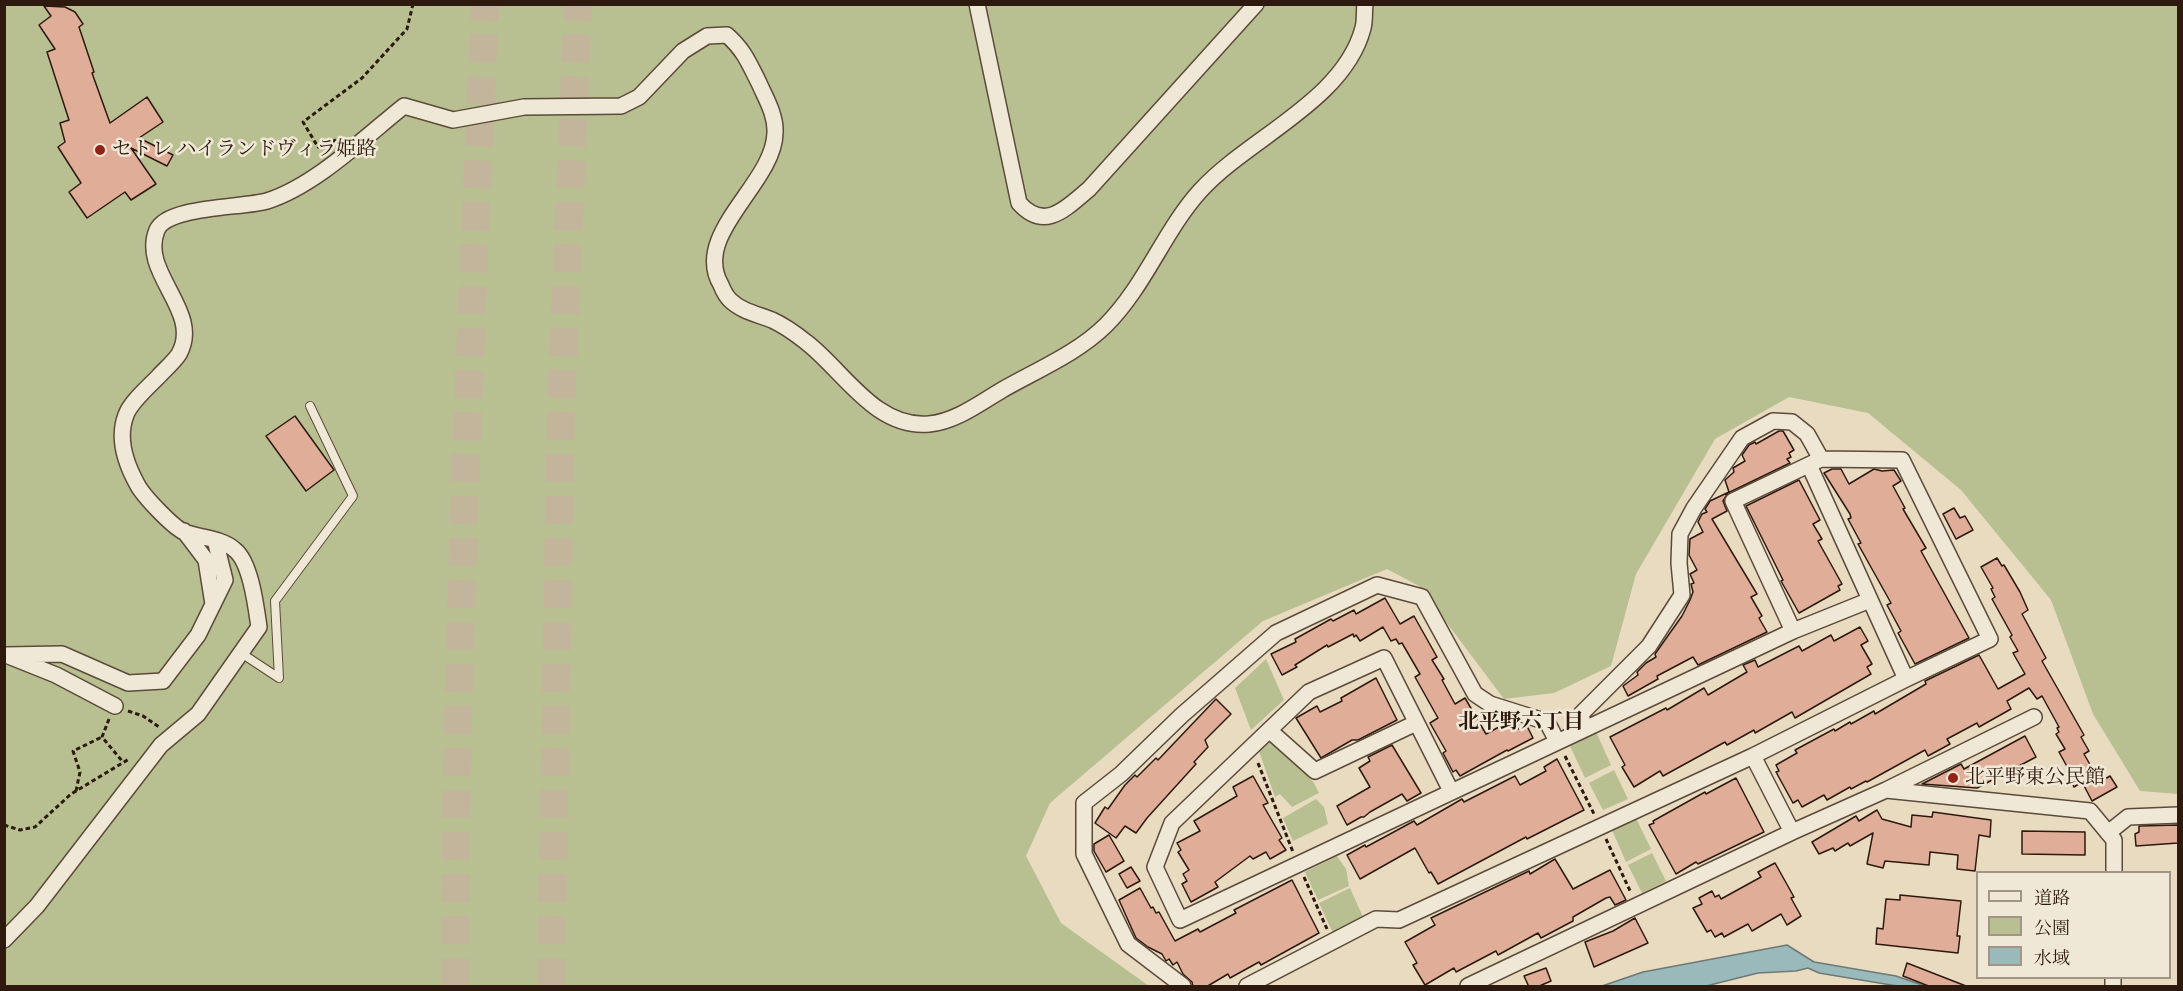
<!DOCTYPE html>
<meta charset="utf-8">
<style>
body{margin:0}
#map{position:relative;width:2183px;height:991px;overflow:hidden;background:#e8dbc0;font-family:"IM FELL French Canon","Noto Serif JP",serif}
canvas{display:block}
.frame{position:absolute;inset:0;border:6px solid #2d190e;pointer-events:none}
.legend{position:absolute;left:1976px;top:871px;width:195px;height:108px;box-sizing:border-box;background:#f0e8d6;border:2px solid #a29586;margin:0;padding:8px 10px;list-style:none;font-size:18px;color:#2d190e}
.legend li{display:flex;align-items:center;gap:12px;height:30px}
.legend b{width:30px;border:2px solid #a29586}
</style>
<div id="map">
<canvas width="2183" height="991"></canvas>
<div class="frame"></div>
<ul class="legend">
<li><b style="height:8px;background:#f0e8d6"></b>道路</li>
<li><b style="height:16px;background:#b8c091"></b>公園</li>
<li><b style="height:16px;background:#9ab9bb"></b>水域</li>
</ul>
</div>
<script>
const g = document.querySelector('canvas').getContext('2d');
g.lineJoin = 'round';
function fill(path, color) { g.fillStyle = color; g.fill(path, 'evenodd'); }
function strokePath(path, color, width, dash) { g.strokeStyle = color; g.lineWidth = width; g.lineCap = dash ? 'butt' : 'round'; g.setLineDash(dash || []); g.stroke(path); }
function write(font, color, halo, rows, align = 'center') {
  g.font = font + ' "IM FELL French Canon","Noto Serif JP",serif'; g.lineWidth = 5; g.setLineDash([]); g.textBaseline = 'middle'; g.strokeStyle = halo; g.fillStyle = color; for (const [text, x, y, turn = 0] of rows) {
    g.save(); g.translate(x, y); g.rotate((+turn || 0) * Math.PI / 180); g.textAlign = isNaN(turn) ? turn : align; if (halo) g.strokeText(text, 0, 0); g.fillText(text, 0, 0); g.restore();
  }
}
const green = new Path2D(`
 M5,5H2178V794L2140,791L2093,714L2051,600L1961,490L1868,413L1789,397L1715,439L1636,574L1611,666L1554,693L1504,699L1419,586L1387,569L1263,621L1050,803L1026,856L1061,923L1149,986H5Z
 M1266,659L1284,700L1251,730L1235,688Z
 M1596,732L1611,765L1585,778L1570,746Z
 M1269,742L1279,743L1314,783L1319,793L1292,807L1280,794L1275,797L1259,751Z
 M1614,770L1628,799L1603,810L1589,783Z
 M1316,799L1324,807L1328,824L1293,841L1283,818Z
 M1636,818L1651,849L1626,862L1612,830Z
 M1652,853L1666,881L1642,893L1628,865Z
 M1337,856L1346,869L1349,886L1318,900L1305,872Z
 M1350,888L1363,917L1333,933L1319,903Z`);
const water = new Path2D(`
 M1787,945L1814,962L1896,976L1925,986H1897L1819,973L1808,968L1796,971L1758,973L1706,986H1602L1643,972Z`);
const building = new Path2D(`
 M44,6L65,7L75,12L83,24L79,27L94,72L92,73L110,123L147,97L163,122L139,138L173,155L167,166L131,148L156,184L131,200L125,192L87,218L69,192L81,183L58,147L65,142L60,123L69,120L47,52L55,49L39,25L51,16Z
 M295,416L334,470L306,491L266,436Z
 M1779,431H1783L1794,450L1789,453L1791,457L1787,459L1790,463L1728,493L1723,501L1727,511L1712,519L1757,594L1751,597L1762,616L1759,618L1767,632L1698,665L1693,657L1657,676L1658,679L1628,696L1623,686L1638,675L1637,672L1646,663L1656,657L1655,654L1682,616L1690,600L1693,592L1691,584L1694,583L1690,574L1697,570L1689,555L1690,539L1703,532L1698,522L1702,514L1707,512L1705,509L1710,501L1729,492L1725,480L1734,472L1733,468L1745,461L1742,455L1749,445L1755,442L1756,444Z
 M1832,469H1841L1849,484L1874,469L1882,471L1894,470L1901,481L1893,486L1905,508L1903,509L1926,548L1921,551L1969,638L1915,664L1898,633L1901,631L1887,605L1891,603L1858,544L1861,543L1848,519L1851,518L1850,514L1824,473Z
 M1799,480L1820,520L1813,524L1822,539L1818,541L1842,584L1838,586L1840,590L1799,613L1781,581L1783,580L1746,506Z
 M1954,508L1960,518L1965,516L1973,530L1956,539L1943,514Z
 M1997,558L2002,566L2004,565L2020,592L2028,610L2022,614L2046,658L2042,661L2084,735L2081,737L2089,751L2084,754L2100,782L2110,776L2117,787L2092,801L2082,782L2074,787L2067,774L2070,772L2059,752L2065,749L2056,734L2059,732L2057,728L2059,727L2042,696L2037,699L2029,688L2007,701L2011,709L1979,727L1977,723L1947,739L1950,744L1928,756L1925,750L1867,782L1866,781L1851,789L1850,787L1827,800L1824,795L1802,807L1798,800L1793,803L1776,772L1779,771L1776,765L1797,753L1795,750L1834,729L1835,731L1850,722L1851,724L1874,711L1875,714L1926,684L1925,681L1979,655L1998,689L2025,674L2013,653L2018,651L2010,637L2012,635L1992,599L1995,597L1991,589L1993,588L1981,567Z
 M1385,598L1400,624L1414,616L1437,657L1432,660L1444,679L1442,680L1455,704L1465,698L1486,734L1510,721L1513,722L1518,729L1527,726L1533,738L1508,751L1507,750L1460,776L1456,770L1453,772L1443,753L1446,751L1430,723L1438,718L1415,677L1420,674L1402,643L1399,644L1396,639L1391,641L1383,627L1360,641L1356,635L1354,637L1353,634L1328,647L1327,645L1295,665L1297,667L1282,675L1271,654L1296,642L1295,639L1331,619L1333,621L1354,610L1356,614Z
 M1860,627L1868,641L1861,645L1872,664L1867,667L1871,674L1795,718L1792,712L1755,733L1754,730L1727,745L1725,742L1663,776L1660,771L1634,787L1622,767L1625,765L1610,737L1666,708L1667,710L1704,688L1708,695L1747,672L1743,665L1755,660L1758,667L1799,646L1802,651L1831,635L1834,641Z
 M1376,678L1397,720L1358,740H1352L1321,758L1296,718L1317,706L1320,712L1342,701L1341,698Z
 M1216,699L1231,714L1205,740L1208,747L1194,762L1196,764L1147,818L1136,833L1125,826L1116,838L1095,823L1105,807L1108,809L1125,785L1135,775L1137,777L1156,758L1158,760Z
 M2025,736L2036,757L1977,788L1922,784L1961,764L1964,769Z
 M1392,745L1421,793L1407,801L1402,794L1370,812L1364,817H1361L1347,825L1337,806L1370,787L1359,768L1370,761L1368,757Z
 M1557,759L1584,810L1527,839L1526,837L1438,884L1431,872L1429,873L1415,848L1360,879L1347,855L1365,845L1366,847L1414,821L1417,825L1462,799L1464,802L1515,776L1520,785L1546,771L1544,767Z
 M1253,776L1268,803L1263,805L1282,838L1279,840L1286,850L1270,859L1266,852L1253,859L1250,856L1215,882L1218,887L1191,902L1182,884L1187,881L1183,874L1189,870L1178,852L1181,850L1177,843L1200,831L1194,821L1237,796L1233,787Z
 M1736,778L1764,832L1698,864L1696,862L1676,874L1649,825L1654,823L1653,821L1705,792L1706,794Z
 M1877,810L1882,819L1911,827L1912,815L1932,817L1933,812L1991,820L1990,837L1979,835L1975,871L1957,869L1958,855L1930,852L1929,865L1885,861L1883,868L1867,864L1873,833L1850,846L1848,843L1835,851L1833,848L1819,854L1812,842L1856,816L1859,821Z
 M2178,825V843L2136,846L2135,834L2139,832V826Z
 M2022,831L2085,832V855L2022,854Z
 M1109,835L1124,861L1106,872L1094,851V844Z
 M1555,859L1573,889L1610,870L1626,900L1615,905L1610,897L1606,898L1573,917V921L1541,938L1538,933L1498,955L1496,951L1456,972L1454,968L1425,985L1413,965L1417,963L1405,942L1435,925L1431,918L1529,871L1530,874Z
 M1775,863L1794,897L1791,898L1801,916L1787,925L1781,914L1752,931L1748,924L1724,937L1722,933L1715,937L1711,930L1707,932L1693,908L1702,904L1699,898L1712,891L1715,897L1719,895L1721,899L1761,877L1758,872Z
 M1131,867L1140,881L1127,888L1119,874Z
 M1292,880L1319,933L1261,965L1259,962L1230,978L1228,974L1206,987H1193L1192,982L1183,974L1177,962L1173,965L1169,959L1166,961L1162,954L1148,947L1136,938L1119,900L1140,888L1151,908L1153,907L1156,913L1159,912L1175,941L1198,929L1200,932L1236,913L1234,910Z
 M1900,895L1961,901L1957,936H1960L1958,953L1876,944L1877,928L1883,929L1886,899L1900,900Z
 M1635,918L1648,943L1594,967L1585,942L1613,931Z
 M1907,963L1966,986L1965,987H1931L1903,976Z
 M1546,968L1551,981L1537,987H1529L1524,976Z`);
const highwayTunnel = new Path2D(`
 M455,986C455,659 471,332 485,4
 M551,986L561,408L578,4`);
const path = new Path2D(`
 M336,140L318,147L303,122L362,78L407,29L413,4
 M128,711L143,716L159,727
 M109,719L102,737L123,762
 M1565,756L1594,814
 M1258,763L1293,852
 M76,791L80,772L73,751L102,737
 M4,825L20,830L35,827L71,794L129,759
 M1606,839L1631,893
 M1304,877L1327,929`);
const lane = new Path2D(`
 M241,653L279,678L275,601L353,496L310,406`);
const street = new Path2D(`
 M977,4L1019,203C1045,232 1066,208 1089,189L1256,4
 M1809,465L1906,679
 M184,531L206,560L213,604
 M115,706L56,675L6,655L62,654L128,683L163,681L198,635L225,580L215,540
 M1584,728L1581,714L1649,646L1682,595L1679,563L1680,534L1694,508L1742,438L1773,421L1792,422L1807,434L1821,459
 M1269,730L1315,771L1416,723
 M1753,756L1792,832
 M1886,790L2034,717
 M1451,791L1384,658L1309,692L1172,823L1155,867L1180,920L1793,631L1870,600
 M2108,833L2128,817L2178,815
 M4,940L37,906L161,745L198,714L259,627C256,607 251,563 235,550C222,538 200,538 184,532C173,527 143,496 137,484C126,464 117,438 126,415C130,403 148,387 158,377C164,370 174,362 179,354C203,311 139,273 157,230C167,206 243,208 267,201C315,186 365,137 404,106L453,120L524,107L621,106L639,97L683,51L707,36L727,35C744,50 749,63 759,83C766,99 776,115 775,133C774,184 691,234 721,285C723,290 726,296 730,300C741,311 757,314 772,320C783,325 796,334 806,342C843,370 875,429 929,424C955,422 980,403 1002,390C1037,370 1078,353 1106,325C1145,286 1164,231 1200,191C1248,138 1344,101 1363,28C1365,21 1364,12 1365,4
 M1183,986L1128,944L1084,854V803L1121,774L1182,715L1276,633L1377,585L1422,597L1475,694L1490,704L1547,722L1557,741
 M1247,986L1376,919L1399,920L1753,756L1906,679L1990,639L1902,460L1821,459L1733,501L1793,631
 M1468,986L1792,832L1886,790L2090,811L2114,840V872
 M2113,986V978`);
const markers = [
 [100,150,6,"#8f2418"],
 [1953,778,6,"#8f2418"]
];
const poiNames = [
 ["セトレ ハイランドヴィラ姫路",112,150],
 ["北平野東公民館",1965,778]
];
const neighbourhoodNames = [
 ["北平野六丁目",1521,723]
];
fill(green, '#b8c091');
fill(water, '#9ab9bb');
strokePath(water, '#6e7976', 1.5);
fill(building, '#e0ad99');
strokePath(building, '#2d190e', 1.5);
strokePath(highwayTunnel, '#c3b49c', 28, [28, 14]);
strokePath(lane, '#5c4a3a', 10);
strokePath(street, '#5c4a3a', 18);
strokePath(path, '#2d190e', 3, [4.5, 3]);
strokePath(lane, '#f0e8d6', 8);
strokePath(street, '#f0e8d6', 15);
for (const [x, y, r, color] of markers) { const dot = new Path2D(); dot.arc(x, y, r, 0, 2 * Math.PI); g.fillStyle = color; g.fill(dot); strokePath(dot, '#f0e8d6', 2); }
write('20px', '#2d190e', '#f0e8d6', poiNames, 'left');
write('bold 21px', '#2d190e', '#f0e8d6', neighbourhoodNames);
</script>
